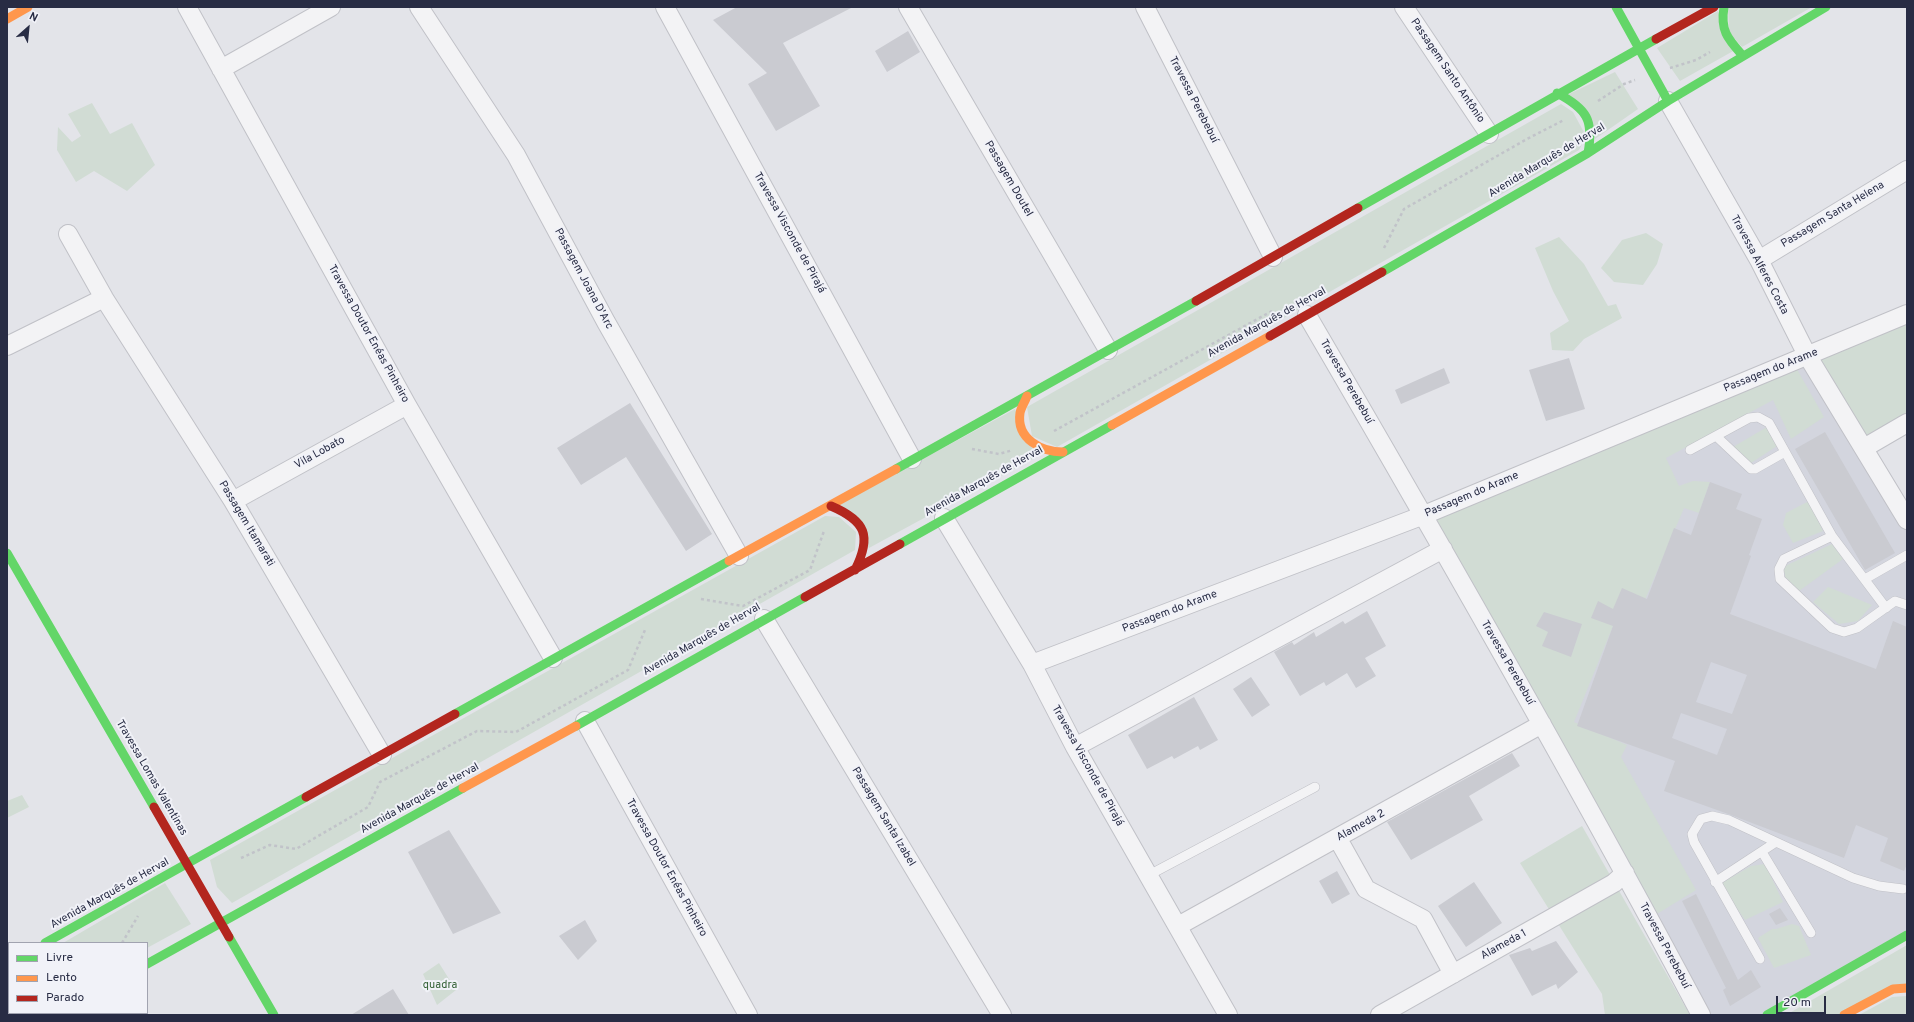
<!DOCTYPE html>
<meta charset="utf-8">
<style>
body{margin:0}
#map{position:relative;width:1914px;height:1022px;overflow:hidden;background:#e3e4e9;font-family:Overpass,sans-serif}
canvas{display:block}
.frame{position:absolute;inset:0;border:8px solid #282c44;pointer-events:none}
.legend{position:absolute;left:8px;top:942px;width:140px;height:72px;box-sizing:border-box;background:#f1f2f8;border:1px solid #a1a3b0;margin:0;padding:5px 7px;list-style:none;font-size:12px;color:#282c44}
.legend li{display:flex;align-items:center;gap:8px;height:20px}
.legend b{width:20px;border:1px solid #a1a3b0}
.north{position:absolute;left:8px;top:8px;width:40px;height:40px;-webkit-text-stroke:3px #f1f2f8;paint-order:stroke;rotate:27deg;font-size:11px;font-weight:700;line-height:16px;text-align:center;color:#282c44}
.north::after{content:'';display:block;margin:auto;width:14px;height:18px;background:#282c44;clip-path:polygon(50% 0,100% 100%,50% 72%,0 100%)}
.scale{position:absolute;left:1776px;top:996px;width:50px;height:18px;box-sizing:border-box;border:2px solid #282c44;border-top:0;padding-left:5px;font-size:12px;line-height:14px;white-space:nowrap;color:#282c44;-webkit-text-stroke:3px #f1f2f8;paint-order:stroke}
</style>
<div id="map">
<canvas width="1914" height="1022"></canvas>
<div class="frame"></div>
<ul class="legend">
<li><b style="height:5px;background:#63d668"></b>Livre</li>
<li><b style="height:5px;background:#ff974d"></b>Lento</li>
<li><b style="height:5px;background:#b3261e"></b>Parado</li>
</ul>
<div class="north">N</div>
<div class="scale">20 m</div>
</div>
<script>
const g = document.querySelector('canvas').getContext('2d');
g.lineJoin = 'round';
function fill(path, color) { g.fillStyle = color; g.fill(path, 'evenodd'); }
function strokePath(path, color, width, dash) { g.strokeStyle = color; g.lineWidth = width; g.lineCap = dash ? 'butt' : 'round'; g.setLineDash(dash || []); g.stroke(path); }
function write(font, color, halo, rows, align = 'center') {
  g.font = font + ' Overpass,sans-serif'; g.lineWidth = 4; g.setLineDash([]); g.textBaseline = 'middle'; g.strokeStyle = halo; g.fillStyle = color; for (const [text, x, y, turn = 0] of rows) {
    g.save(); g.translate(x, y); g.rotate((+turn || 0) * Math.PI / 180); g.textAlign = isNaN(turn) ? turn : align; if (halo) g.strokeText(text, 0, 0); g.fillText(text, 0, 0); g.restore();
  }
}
const built = new Path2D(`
 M1807,355L1907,520V935L1767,1015H1701L1424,515Z`);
const green = new Path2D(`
 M1728,7H1812L1742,47L1729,32Z
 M1718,11L1735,50L1680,81L1657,48Z
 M1615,72L1638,109L1595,139L1567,95Z
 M92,103L110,134L132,123L155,165L127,191L94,171L76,182L57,150L58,127L72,142L81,136L68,114Z
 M1561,104L1573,112L1586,136L1579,150L1057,447L1032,436L1027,407Z
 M1646,233L1663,244L1657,264L1643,285L1614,282L1601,268L1622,240Z
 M1559,237L1584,264L1608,306L1616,304L1622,318L1584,339L1573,351L1552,350L1550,333L1569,321L1553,291L1535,248Z
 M1907,314V423L1864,448L1807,355Z
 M1794,364L1824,417L1791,439L1773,400L1666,458L1679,486L1693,481L1710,482L1699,513L1684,508L1633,628L1615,621L1574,722L1627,745L1621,757L1696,890L1657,914L1430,517Z
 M1015,409L1036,457L869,548L840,504Z
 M1767,427L1777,446L1751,463L1733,447Z
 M1809,501L1823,531L1793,543L1783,525L1786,513Z
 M825,516L839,517L856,532L855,550L232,903L217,887L210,860Z
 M1832,544L1843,559L1799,591L1786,580L1783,567Z
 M1828,587L1872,605L1858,621L1839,624L1813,602Z
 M22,795L29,807L7,818V801Z
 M1582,826L1690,1015H1605L1602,994L1520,863Z
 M1765,864L1783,902L1745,920L1720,884L1751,866Z
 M165,883L191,924L147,948V943H63Z
 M1792,924L1799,926L1811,955L1774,968L1758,938L1772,929H1776Z
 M1907,945V986L1845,1015H1786Z
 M439,963L456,990L437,1005L423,974Z
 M1907,996V1015H1859L1892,997Z`);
const building = new Path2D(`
 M737,7H853L783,43L820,106L776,131L748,84L767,73L713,20Z
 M908,31L920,52L887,72L875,51Z
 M1569,358L1585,409L1546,421L1529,370Z
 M1444,368L1450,383L1401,404L1395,390Z
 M630,403L712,534L686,551L626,457L581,485L557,448Z
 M1825,432L1895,553L1865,570L1795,449Z
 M1710,482L1742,494L1736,509L1762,519L1749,555L1751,556L1730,614L1876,669L1893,621L1907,627V864L1904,871L1880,861L1888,838L1856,825L1844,858L1731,815L1664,791L1675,761L1577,726L1613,626L1591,618L1598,601L1613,609L1622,588L1647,599L1674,528L1691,535ZM1711,662L1747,675L1732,714L1696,702ZM1681,713L1727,729L1717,755L1672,738Z
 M1367,611L1386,646L1365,658L1376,676L1356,688L1347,673L1326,686L1324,682L1300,696L1274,652L1292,642L1294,645L1314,632L1316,637L1343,621L1345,624Z
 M1544,612L1582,624L1571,657L1542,646L1548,632L1536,626Z
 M1251,677L1270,705L1252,717L1233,689Z
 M1194,697L1218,740L1200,750L1198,746L1174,759L1172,756L1147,769L1128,735Z
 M1512,753L1520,766L1469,796L1483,820L1411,860L1387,822Z
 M449,830L501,913L453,934L408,852Z
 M1337,871L1350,894L1332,904L1319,881Z
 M1474,882L1502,923L1466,947L1438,906Z
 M1696,894L1738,980L1751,970L1761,987L1730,1006L1723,990L1726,988L1682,901Z
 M1780,908L1788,920L1776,925L1769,914Z
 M585,920L597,941L578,960L559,936Z
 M1556,941L1578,972L1558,989L1556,984L1532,996L1509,955L1530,948L1532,951Z
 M393,989L409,1015H351Z`);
const path = new Path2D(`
 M1670,68L1696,60L1710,52
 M1598,101L1624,84L1635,80
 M1384,248L1404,209L1527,139L1564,120
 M1054,431L1272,311
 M972,449L999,454L1013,450
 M701,599L743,606L810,570L824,531
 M241,858L270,845L296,849L368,807L380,782L477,731L516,732L628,670L645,630
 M122,943L138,916
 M7,988L9,987`);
const lane = new Path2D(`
 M1716,436L1751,469H1755L1785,452
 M1690,450L1749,418L1758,417L1769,423L1832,536L1784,559L1779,569L1780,579L1832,628L1844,632L1857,628L1895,601L1907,605
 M1832,536L1886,608
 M1865,579L1907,555
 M1762,852L1811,933
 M1149,875L1315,787
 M1715,882L1776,842
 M1760,959L1694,842L1692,834L1701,819L1712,816L1729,820L1853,878L1879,886L1903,889`);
const street = new Path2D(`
 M187,7L407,405L553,658
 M419,7L516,155L606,322L739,556
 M665,7L912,459
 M908,7L1108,350
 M1145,7L1273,257
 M1404,7L1489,134
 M221,69L331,7
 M1668,101L1759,260L1807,355L1907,520
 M68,234L104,298L233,501L382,755
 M1759,260L1907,170
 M1307,315C1442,546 1575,778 1701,1015
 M7,346L104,298
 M1864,448L1907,423
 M233,501L407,405
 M944,518L1032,664L1075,747L1228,1015
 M764,619L1002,1015
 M1032,664L1424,515L1907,314
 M585,721L748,1015
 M1075,747L1443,549
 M1338,839L1366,889L1423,919L1453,974
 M1178,926L1542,724
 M1380,1015L1614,883L1625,873`);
const fast = new Path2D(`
 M1616,7L1668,101
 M1724,7C1720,31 1728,39 1743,56
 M1557,93C1587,109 1594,120 1588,153
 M1358,208L1656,39
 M1382,272L1588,153L1668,101L1826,7
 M896,469L1196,301
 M900,544L1112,425
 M7,553L154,807
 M455,714L729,561
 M576,726L805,597
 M229,937L274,1015
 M45,943L306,797
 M147,964L463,788
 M1767,1015L1907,935`);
const slow = new Path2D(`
 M7,19L28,7
 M1027,396C1025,402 1021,407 1020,413C1016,439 1042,452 1063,452
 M1112,425L1270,336
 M729,561L896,469
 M463,788L576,726
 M54,1015L58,1013
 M1844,1015L1893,989L1907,988`);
const jam = new Path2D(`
 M1656,39L1714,7
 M1196,301L1358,208
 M1270,336L1382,272
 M831,506C866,521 872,536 855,570
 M805,597L900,544
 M306,797L455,714
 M154,807L229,937
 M7,964L9,963`);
const streetNames = [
 ["Passagem Santo Antônio",1447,71,56],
 ["Travessa Perebebuí",1193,100,63],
 ["Avenida Marquês de Herval",1547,161,-31],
 ["Passagem Doutel",1008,179,60],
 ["Passagem Santa Helena",1833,215,-31],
 ["Travessa Visconde de Pirajá",789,233,61],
 ["Travessa Alferes Costa",1759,265,62],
 ["Passagem Joana D'Arc",583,279,62],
 ["Avenida Marquês de Herval",1267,323,-29],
 ["Travessa Doutor Enéas Pinheiro",368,334,61],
 ["Passagem do Arame",1771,371,-22],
 ["Travessa Perebebuí",1346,382,60],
 ["Vila Lobato",320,453,-29],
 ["Avenida Marquês de Herval",984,482,-29],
 ["Passagem do Arame",1472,495,-23],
 ["Passagem Itamarati",246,524,59],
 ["Passagem do Arame",1170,612,-21],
 ["Avenida Marquês de Herval",702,640,-30],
 ["Travessa Perebebuí",1507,663,60],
 ["Travessa Visconde de Pirajá",1087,766,61],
 ["Travessa Lomas Valentinas",151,778,60],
 ["Avenida Marquês de Herval",420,799,-29],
 ["Passagem Santa Izabel",883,817,59],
 ["Alameda 2",1361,826,-29],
 ["Travessa Doutor Enéas Pinheiro",666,868,61],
 ["Avenida Marquês de Herval",110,894,-29],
 ["Alameda 1",1504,945,-29],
 ["Travessa Perebebuí",1664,946,62]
];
const parkNames = [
 ["quadra",440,986]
];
fill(built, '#d3d5de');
fill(green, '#d1dcd4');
fill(building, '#cacbd1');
strokePath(lane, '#c0c1c7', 10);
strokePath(street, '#c0c1c7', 20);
strokePath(path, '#c1c3c9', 2.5, [3, 3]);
strokePath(lane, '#f3f3f5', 9);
strokePath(street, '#f3f3f5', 18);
strokePath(fast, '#63d668', 9);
strokePath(slow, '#ff974d', 9);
strokePath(jam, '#b3261e', 9);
write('11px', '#282c44', '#f1f2f8', streetNames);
write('11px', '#346136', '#f1f2f8', parkNames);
</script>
